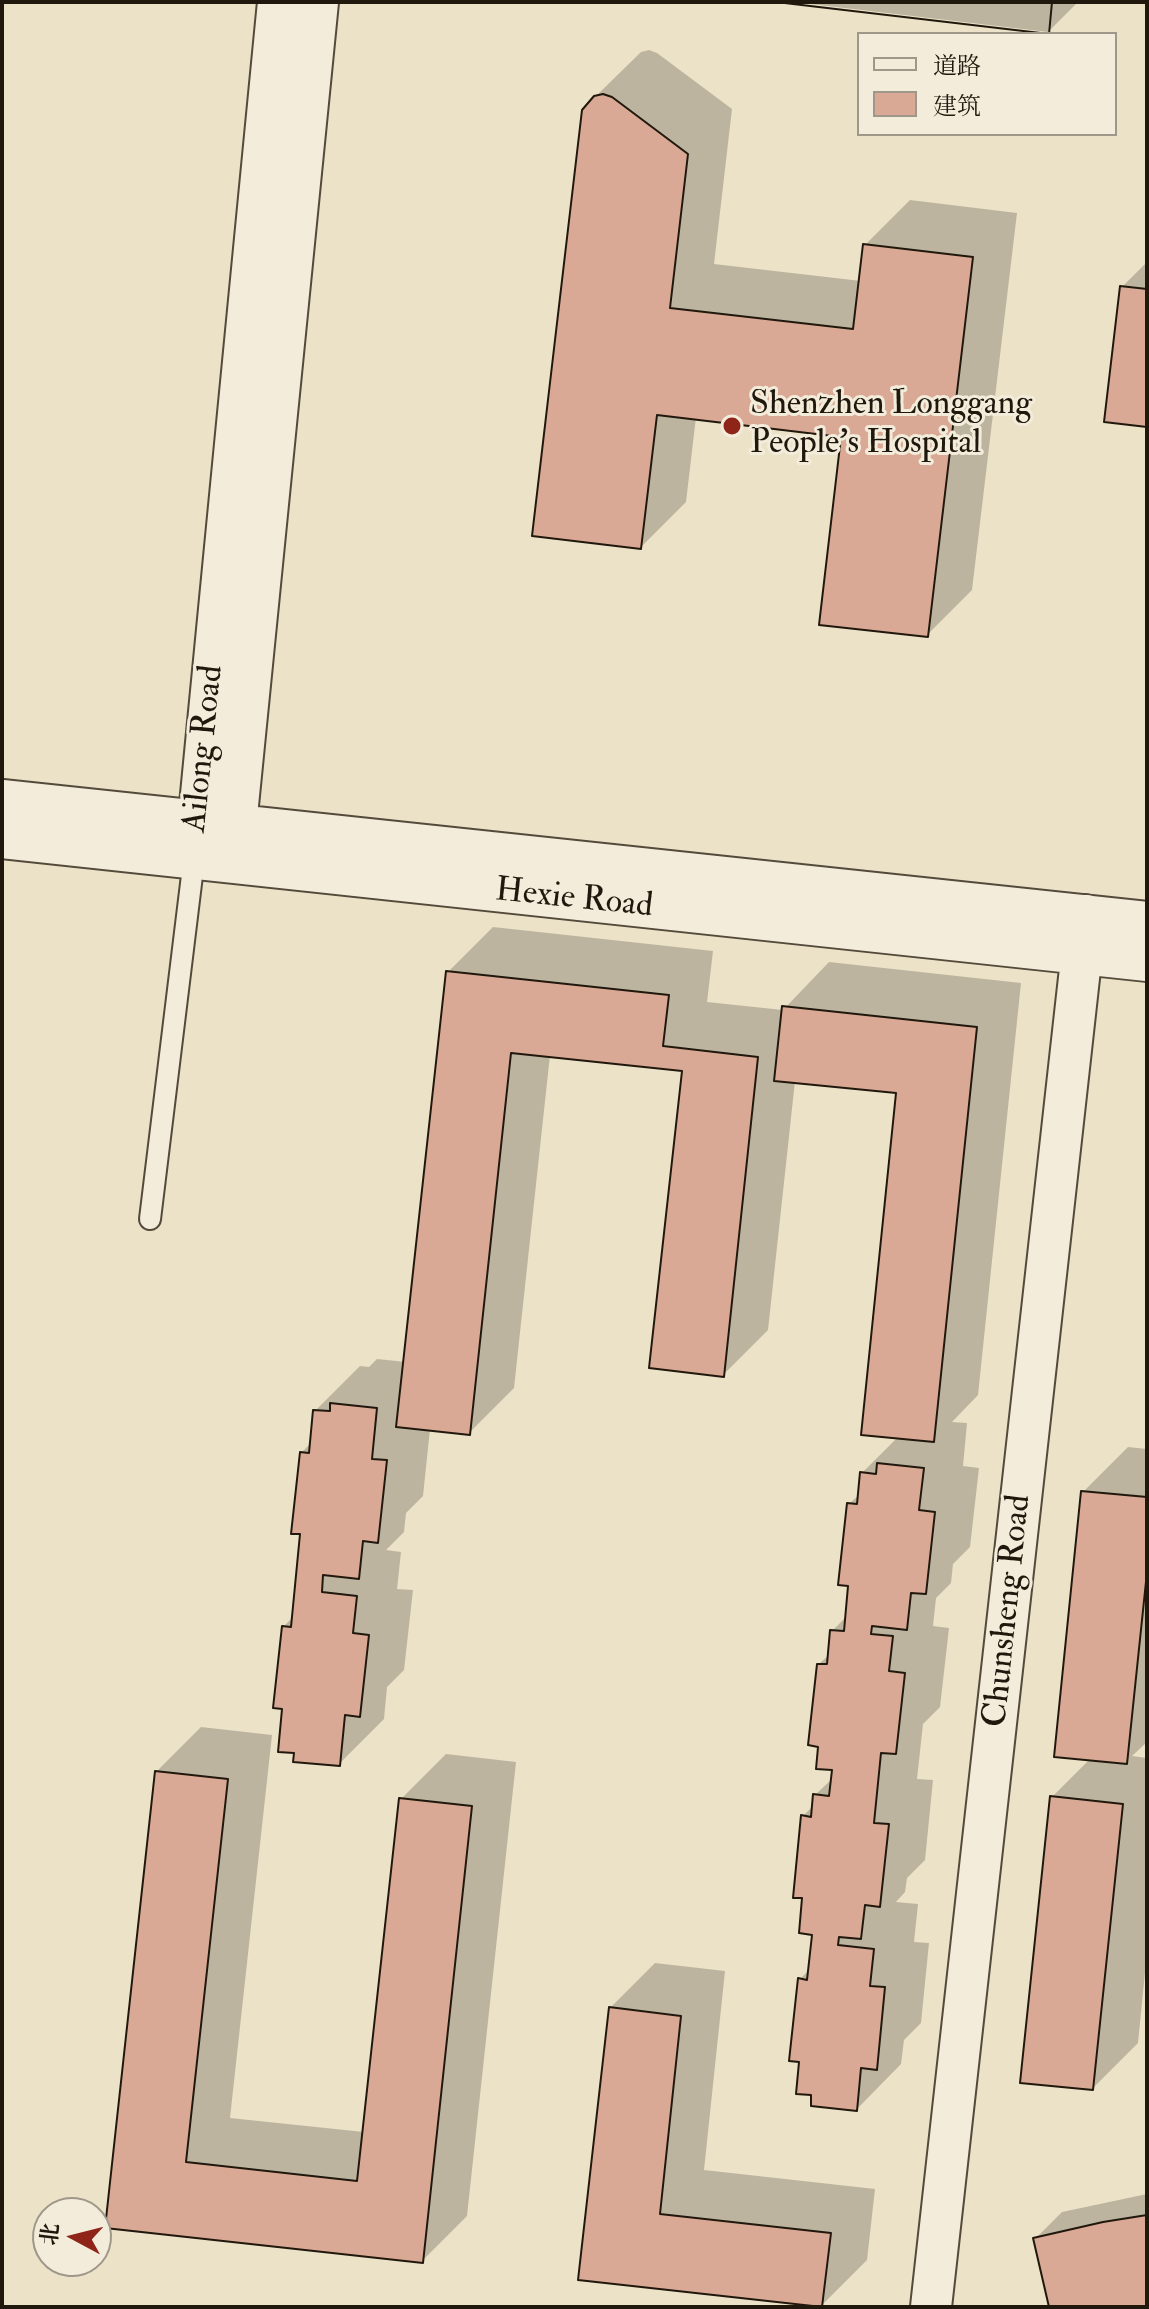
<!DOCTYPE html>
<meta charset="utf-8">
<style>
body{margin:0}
#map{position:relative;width:1149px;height:2309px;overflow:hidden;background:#ece2c7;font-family:"IM FELL Double Pica","Noto Serif SC",serif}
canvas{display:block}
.frame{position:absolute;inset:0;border:4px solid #21180d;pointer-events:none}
.legend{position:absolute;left:857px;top:32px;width:260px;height:104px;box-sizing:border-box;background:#f3ecdb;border:2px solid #9f9789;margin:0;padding:10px 14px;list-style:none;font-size:24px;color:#21180d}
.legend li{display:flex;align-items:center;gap:16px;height:40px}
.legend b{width:40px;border:2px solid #9f9789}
.north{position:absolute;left:32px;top:2197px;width:80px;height:80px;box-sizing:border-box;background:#f3ecdb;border:2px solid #9f9789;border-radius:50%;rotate:277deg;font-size:22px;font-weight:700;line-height:32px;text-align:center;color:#21180d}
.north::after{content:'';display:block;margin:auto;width:28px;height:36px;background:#8f2418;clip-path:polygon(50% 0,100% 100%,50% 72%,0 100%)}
</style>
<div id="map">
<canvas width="1149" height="2309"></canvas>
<div class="frame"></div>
<ul class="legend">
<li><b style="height:10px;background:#f3ecdb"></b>道路</li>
<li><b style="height:22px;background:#d9a995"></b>建筑</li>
</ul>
<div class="north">北</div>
</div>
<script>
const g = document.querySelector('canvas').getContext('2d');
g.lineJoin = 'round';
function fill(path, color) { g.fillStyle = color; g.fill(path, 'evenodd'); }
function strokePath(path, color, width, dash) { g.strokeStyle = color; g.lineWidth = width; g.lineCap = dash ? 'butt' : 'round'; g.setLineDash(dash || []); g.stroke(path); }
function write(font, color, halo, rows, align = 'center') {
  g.font = font + ' "IM FELL Double Pica",serif'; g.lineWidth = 6; g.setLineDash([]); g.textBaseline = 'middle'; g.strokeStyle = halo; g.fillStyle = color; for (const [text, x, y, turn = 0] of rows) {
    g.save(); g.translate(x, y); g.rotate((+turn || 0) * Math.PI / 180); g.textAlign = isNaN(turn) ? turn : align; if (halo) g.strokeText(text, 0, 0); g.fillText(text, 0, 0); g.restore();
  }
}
const shadow = new Path2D(`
 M794,2H1078L1048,32Z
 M649,50L657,53L732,109L714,264L861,281L865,245L910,200L1017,213L972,590L927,635L843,435L696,417L686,502L641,547L595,97L641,52Z
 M1147,262V425L1122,287Z
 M493,927L713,951L707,1002L783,1010L829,962L1021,983L978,1395L952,1422L967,1423L963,1466L979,1468L970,1547L953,1564L951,1583L936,1598L933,1626L949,1628L940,1707L923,1724L917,1779L933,1780L925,1860L907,1878L905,1892L896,1902L918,1904L914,1942L929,1943L921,2023L904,2040L901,2064L857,2109L814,2093L801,2060L800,1979L810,1969L814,1933L805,1897L803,1816L814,1805L815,1795L833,1778L834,1768L819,1664L830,1654L832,1631L847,1616L850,1585L849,1504L860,1494L862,1473L898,1437V1091L795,1081L768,1330L723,1375L684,1069L550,1055L514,1388L469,1433L430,1429L423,1496L406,1513L404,1532L386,1550L401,1552L397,1589L413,1590L404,1670L387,1687L384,1719L339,1764L296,1751L284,1707L283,1627L294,1616L303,1533L302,1452L312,1442L315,1411L360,1366L369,1367L377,1359L406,1362L448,972Z
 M1128,1447L1147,1449V1742L1132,1756L1147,1758V1953L1138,2043L1093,2088L1052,1797L1090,1759L1083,1492Z
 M201,1727L272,1735L230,2118L364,2132L401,1799L446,1754L516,1762L467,2216L422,2261L107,2226L156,1772Z
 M655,1963L725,1971L704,2170L875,2189L867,2260L822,2305L580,2279L610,2008Z
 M1147,2194V2307H1051L1035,2239L1062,2212Z`);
const building = new Path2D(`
 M776,2H1052L1049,34Z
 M776,2H1052L1049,34Z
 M603,94L612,97L688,154L670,308L853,329L863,244L973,257L928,637L819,625L841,437L657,415L641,549L532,536L582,110L594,96Z
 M1120,286L1147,289V427L1104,422Z
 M446,971L669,995L663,1046L758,1057L724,1377L649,1368L682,1071L511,1053L470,1435L396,1427Z
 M782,1006L977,1027L934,1442L861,1435L896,1093L774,1081Z
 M330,1403L377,1408L372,1459L387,1460L378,1543L363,1541L359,1579L323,1575L322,1592L357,1596L353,1633L369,1635L360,1717L345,1715L340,1766L293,1762L294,1753L278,1752L282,1709L273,1708L282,1626L291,1627L300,1534H291L300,1452L309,1453L313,1410L330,1411Z
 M877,1463L924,1468L919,1510L935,1512L926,1594L911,1593L907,1630L872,1626L871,1634L893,1636L889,1671L905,1673L896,1754L881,1753L874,1823L889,1824L880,1907L865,1905L861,1939L839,1937L838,1945L874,1949L870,1986L885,1987L877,2070L861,2068L857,2111L811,2106V2095L796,2094L799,2062L789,2061L798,1978L807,1980L812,1935L799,1933L802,1898H793L801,1815L811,1817L813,1794L829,1796L832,1770L816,1769L818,1747L808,1745L817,1664H827L830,1630L844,1631L848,1586L838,1585L847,1503L857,1504L860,1472L876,1474Z
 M1081,1491L1147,1497V1572L1127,1764L1054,1757Z
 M155,1771L228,1779L186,2162L357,2181L399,1798L472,1806L423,2263L105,2228Z
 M1050,1796L1123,1804L1093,2090L1020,2083Z
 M609,2007L681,2016L660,2214L831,2233L822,2307L578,2280Z
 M1147,2215V2307H1049L1033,2238L1103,2222Z`);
const lane = new Path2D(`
 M150,1219L194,859`);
const street = new Path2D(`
 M2,800L1147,922
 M2,838L1147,961
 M216,841L236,825L318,2
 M196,846L278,2
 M931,2307L1086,915`);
const markers = [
 [732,426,10,"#8f2418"]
];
const poiNames = [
 ["Shenzhen Longgang",750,406],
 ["People’s Hospital",750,445]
];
const streetNames = [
 ["Ailong Road",205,749,-84],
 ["Hexie Road",574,900,6],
 ["Chunsheng Road",1009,1611,-84]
];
fill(shadow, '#0003');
fill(building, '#d9a995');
strokePath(building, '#21180d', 2);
strokePath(lane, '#544a3c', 24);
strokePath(street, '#544a3c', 44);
strokePath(lane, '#f3ecdb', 20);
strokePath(street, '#f3ecdb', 40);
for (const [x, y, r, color] of markers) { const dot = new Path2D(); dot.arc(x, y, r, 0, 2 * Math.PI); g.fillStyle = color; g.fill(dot); strokePath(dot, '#f3ecdb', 3); }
write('34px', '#21180d', '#f3ecdb', poiNames, 'left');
write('34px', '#21180d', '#f3ecdb', streetNames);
</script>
